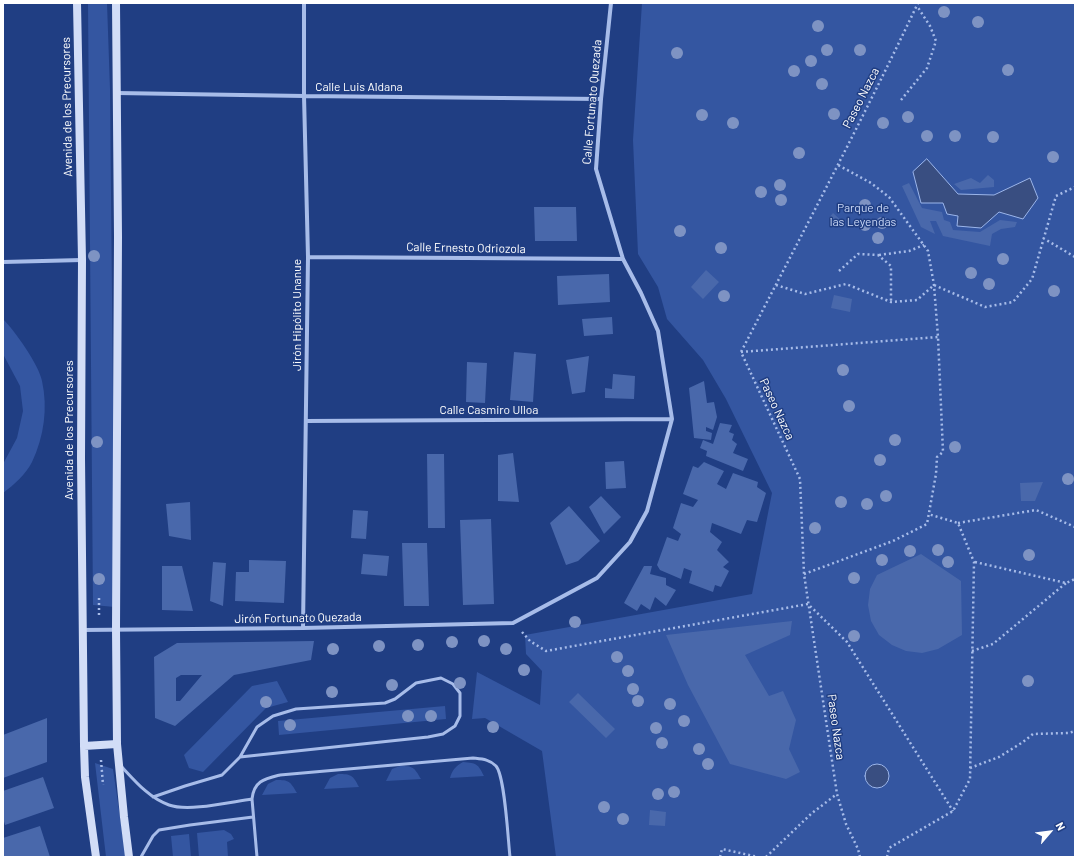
<!DOCTYPE html>
<meta charset="utf-8">
<style>
body{margin:0}
#map{position:relative;width:1078px;height:860px;overflow:hidden;background:#203e83;font-family:Barlow,sans-serif}
canvas{display:block}
.frame{position:absolute;inset:0;border:4px solid #fff;pointer-events:none}
.north{position:absolute;left:1030px;top:812px;width:40px;height:40px;-webkit-text-stroke:3px #203e83;paint-order:stroke;rotate:62deg;font-size:11px;font-weight:700;line-height:16px;text-align:center;color:#fff}
.north::after{content:'';display:block;margin:auto;width:14px;height:18px;background:#fff;clip-path:polygon(50% 0,100% 100%,50% 72%,0 100%)}
</style>
<div id="map">
<canvas width="1078" height="860"></canvas>
<div class="frame"></div>
<div class="north">N</div>
</div>
<script>
const g = document.querySelector('canvas').getContext('2d');
g.lineJoin = 'round';
function fill(path, color) { g.fillStyle = color; g.fill(path, 'evenodd'); }
function strokePath(path, color, width, dash) { g.strokeStyle = color; g.lineWidth = width; g.lineCap = dash ? 'butt' : 'round'; g.setLineDash(dash || []); g.stroke(path); }
function write(font, color, halo, rows, align = 'center') {
  g.font = font + ' Barlow,sans-serif'; g.lineWidth = 3; g.setLineDash([]); g.textBaseline = 'middle'; g.strokeStyle = halo; g.fillStyle = color; for (const [text, x, y, turn = 0] of rows) {
    g.save(); g.translate(x, y); g.rotate((+turn || 0) * Math.PI / 180); g.textAlign = isNaN(turn) ? turn : align; if (halo) g.strokeText(text, 0, 0); g.fillText(text, 0, 0); g.restore();
  }
}
const green = new Path2D(`
 M88,3H107L110,89L115,607L93,605Z
 M642,3H1075V857H556L542,751L485,718L472,719L477,672L540,705L542,671L526,654L525,635L752,594L772,493L726,399L703,360L667,319L658,287L638,254L633,140Z
 M3,319C15,331 39,365 42,381C48,408 44,437 32,462C26,474 14,485 3,493V464L17,438L23,411L20,386L3,354Z
 M277,681L288,702L266,708L203,772L189,768L184,755L252,686Z
 M445,706L446,719L279,735L278,721Z
 M463,762C477,763 478,764 484,776L450,778C452,770 456,766 463,762Z
 M95,763L113,769L126,857H106Z
 M400,766C413,766 414,767 421,779L386,781L392,769Z
 M338,774C351,774 353,775 359,787L324,789L330,778Z
 M276,780C289,780 290,781 297,793L262,795L268,784Z
 M224,830L231,834L234,839L227,842L228,857H199L197,833Z
 M189,834L191,857H173L171,836Z`);
const water = new Path2D(`
 M927,159L958,194L994,195L1030,178L1038,198L1023,219L999,212L981,228L957,226L958,216L947,214L943,203H921L913,172Z
 M865 776a12 12 0 1 1 24 0a12 12 0 1 1-24 0Z`);
const building = new Path2D(`
 M988,175L994,180V187L961,190L954,184L971,178L980,183Z
 M909,183L922,208L942,212L944,220L950,222L953,230L980,232L1000,220L1017,222L1015,227L1001,229L992,234L990,246L943,236L936,221H930L935,234L921,227L902,186Z
 M534,207H576L577,241H535Z
 M833,213L845,224L841,228L829,218Z
 M706,270L719,282L703,299L691,287Z
 M609,274L610,302L558,305L557,276Z
 M834,295L852,299L850,312L831,308Z
 M612,317L613,334L584,336L582,319Z
 M514,352L536,354L533,402L510,400Z
 M589,356L585,392L572,394L566,360Z
 M467,362L487,363L485,403L466,402Z
 M613,374L635,376L634,399L605,398V388L612,389Z
 M704,381L707,403L714,402L717,417L713,430L706,427V431L712,433L711,440L694,438L689,388Z
 M720,423L732,425L729,432L734,434L732,440L737,444L733,453L748,459L743,471L706,456L707,451L700,448L703,440L713,444Z
 M513,453L519,502L498,501V455Z
 M427,454H444L445,528H428Z
 M624,461L626,488L606,489L605,462Z
 M704,462L724,471L717,484L726,489L733,473L758,482L757,487L766,493L757,522L747,520L741,534L712,523L710,532L722,542L717,550L729,562L723,567L729,571L721,587L715,585L713,592L689,583L692,571L684,568L681,579L660,570L657,565L667,537L678,541L681,534L673,528L681,503L693,507L698,500L683,494L693,466L698,468Z
 M1043,482L1035,501H1021L1020,483Z
 M601,496L621,517L604,534L589,507Z
 M190,502L191,540L169,536L166,504Z
 M569,506L600,541L578,561L566,565L550,523Z
 M353,510L368,511L366,539L351,538Z
 M491,519L494,604L463,605L460,520Z
 M402,543H427L429,606H404Z
 M363,554L389,556L387,576L361,574Z
 M921,554L961,581L962,635L938,649L922,653L906,651L892,645L879,635L871,621L868,605L870,589L877,575Z
 M249,560L286,561L284,603L235,601L236,572H249Z
 M213,562L226,563L223,606L210,601Z
 M162,566H182L193,611L162,610Z
 M644,566H652L650,574L666,578V585L676,590L666,606L655,597L650,610L641,604L637,611L624,603Z
 M792,621L790,635L745,655L769,696L783,691L796,720L789,749L800,772L786,779L730,764L688,685L666,635Z
 M314,641L311,660L234,675L175,726L155,718L154,657L177,643ZM181,675H202L180,701H176V678Z
 M578,693L615,729L606,738L569,702Z
 M47,718V762L3,778V735Z
 M43,777L54,808L5,825L3,818V791Z
 M650,810L666,812L665,826L649,825Z
 M40,826L50,857H3V838Z`);
const path = new Path2D(`
 M901,100L927,68L936,41L930,26L917,6
 M1043,238L1075,257
 M879,255L909,251L924,245
 M839,271L858,254L878,255L891,266V302
 M776,285L805,294L846,284L891,302L917,300L934,285L985,307L1013,302L1032,279L1056,196L1075,187
 M741,352L938,337
 M958,523L1036,510L1075,527
 M975,562L1066,583L1075,579
 M804,574L893,541L927,524L936,474L937,457L943,452L938,337L934,285L928,251L889,197L871,183L838,165
 M99,598V617
 M522,632L530,641L546,651L808,604L847,642L953,811
 M972,651L993,644L1066,583
 M101,760L103,785
 M970,768L999,757L1023,742L1033,734L1069,733L1075,731
 M720,857L722,849L758,857
 M766,857L812,813L837,794
 M860,857L858,849L846,824L837,794L804,574L800,479L741,352C801,236 862,121 918,3
 M887,857L889,848L953,811L970,779L974,562L958,523L928,514`);
const service = new Path2D(`
 M121,766C135,781 149,798 169,805C189,812 230,802 252,799
 M153,797L185,786L222,775L240,757L257,727L273,716L296,709L385,703L395,699L416,683L441,678L453,684L460,693V716L455,726L443,734L428,737L240,757
 M141,857L153,836L159,830L190,825L253,817
 M257,857L252,799C254,781 264,779 280,775L473,758C482,759 489,759 496,766C505,776 508,840 510,857`);
const minor = new Path2D(`
 M117,93L304,96L601,99
 M308,257L623,259
 M3,262L82,260
 M306,421L672,419
 M303,628L308,257L304,96V3
 M82,630L303,628L513,623L597,578L630,542L647,511L672,419L658,331L641,293L623,259L596,169L601,99L611,3`);
const secondary = new Path2D(`
 M77,3L82,260L81,458L84,746L85,777L96,857
 M116,3L118,237L116,629L117,744L124,817L129,857
 M84,746L117,744`);
const trees = [
 [944,12],
 [978,22],
 [818,26],
 [827,50],
 [860,50],
 [677,53],
 [811,61],
 [1008,70],
 [794,71],
 [822,84],
 [834,114],
 [702,115],
 [908,117],
 [733,123],
 [883,123],
 [927,136],
 [955,136],
 [993,137],
 [799,153],
 [1053,157],
 [780,185],
 [761,192],
 [781,200],
 [865,205],
 [882,223],
 [865,225],
 [680,231],
 [878,238],
 [721,248],
 [94,256],
 [1003,259],
 [971,273],
 [989,284],
 [1054,291],
 [724,296],
 [843,370],
 [849,406],
 [895,440],
 [97,442],
 [955,447],
 [880,460],
 [1068,479],
 [886,496],
 [841,502],
 [867,504],
 [815,528],
 [938,550],
 [910,551],
 [1029,555],
 [882,560],
 [948,562],
 [854,578],
 [99,579],
 [575,622],
 [854,636],
 [484,641],
 [452,642],
 [418,645],
 [379,646],
 [333,649],
 [506,649],
 [617,657],
 [524,670],
 [628,671],
 [1028,681],
 [460,683],
 [392,685],
 [633,689],
 [332,692],
 [638,701],
 [266,702],
 [670,704],
 [408,716],
 [431,716],
 [684,721],
 [290,725],
 [493,727],
 [656,728],
 [662,743],
 [699,749],
 [708,764],
 [674,792],
 [658,794],
 [604,807],
 [623,819]
];
const streetNames = [
 ["Calle Luis Aldana",359,87],
 ["Paseo Nazca",861,98,-63],
 ["Calle Fortunato Quezada",592,102,-85],
 ["Avenida de los Precursores",67,107,-91],
 ["Calle Ernesto Odriozola",466,248,1],
 ["Jirón Hipólito Unanue",297,315,-90],
 ["Paseo Nazca",777,409,65],
 ["Calle Casmiro Ulloa",489,410],
 ["Avenida de los Precursores",69,430,-90],
 ["Jirón Fortunato Quezada",298,618,-1],
 ["Paseo Nazca",836,727,82]
];
const parkNames = [
 ["Parque de",863,208],
 ["las Leyendas",863,222]
];
fill(green, '#3456a1');
fill(water, '#394e81');
strokePath(water, '#9bb5ea', 1);
fill(building, '#4968ab');
strokePath(path, '#a7bce9', 2.5, [2, 3]);
strokePath(service, '#a7bce9', 3);
strokePath(minor, '#a7bce9', 4);
strokePath(secondary, '#d2ddf7', 8);
g.fillStyle = '#7e93c3';
for (const [x, y] of trees) { g.beginPath(); g.arc(x, y, 6, 0, 2 * Math.PI); g.fill(); }
write('12px', '#fff', '#203e83', streetNames);
write('12px', '#cbd9f7', '#203e83', parkNames);
</script>
